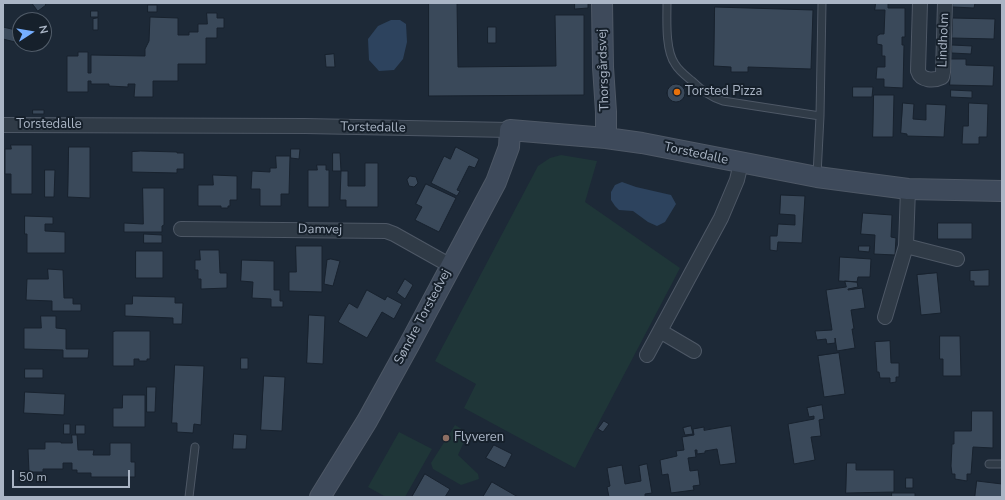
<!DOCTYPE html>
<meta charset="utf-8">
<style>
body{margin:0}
#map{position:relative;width:1005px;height:500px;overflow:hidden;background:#1d2937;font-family:"Nunito Sans",sans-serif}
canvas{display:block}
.frame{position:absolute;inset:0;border:4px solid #aab5c5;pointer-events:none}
.north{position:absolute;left:12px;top:12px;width:40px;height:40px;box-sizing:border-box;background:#16202b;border:1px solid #515c69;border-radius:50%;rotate:78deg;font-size:11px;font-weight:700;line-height:16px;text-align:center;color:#aab5c5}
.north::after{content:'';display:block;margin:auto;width:14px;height:18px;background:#75aeff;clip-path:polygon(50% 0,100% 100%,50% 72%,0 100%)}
.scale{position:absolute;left:12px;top:470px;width:118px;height:18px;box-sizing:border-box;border:2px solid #aab5c5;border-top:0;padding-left:5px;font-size:12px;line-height:14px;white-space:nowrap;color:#aab5c5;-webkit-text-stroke:3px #16202b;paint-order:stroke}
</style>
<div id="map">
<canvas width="1005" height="500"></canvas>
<div class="frame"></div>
<div class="north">N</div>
<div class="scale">50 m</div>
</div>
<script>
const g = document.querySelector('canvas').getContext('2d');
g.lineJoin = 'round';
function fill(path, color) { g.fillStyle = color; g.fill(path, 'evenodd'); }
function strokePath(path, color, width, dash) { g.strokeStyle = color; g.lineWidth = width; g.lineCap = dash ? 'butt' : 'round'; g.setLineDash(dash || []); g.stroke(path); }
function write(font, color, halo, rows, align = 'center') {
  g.font = font + ' "Nunito Sans",sans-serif'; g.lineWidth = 4; g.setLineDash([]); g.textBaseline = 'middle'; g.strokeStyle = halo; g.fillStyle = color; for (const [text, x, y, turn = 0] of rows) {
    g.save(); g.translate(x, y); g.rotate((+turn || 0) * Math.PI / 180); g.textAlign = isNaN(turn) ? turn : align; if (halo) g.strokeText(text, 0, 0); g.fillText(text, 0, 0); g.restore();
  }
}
const green = new Path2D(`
 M561,155L597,161L585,202L680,268L575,468L464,408L476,384L435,361L538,166L550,158Z
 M455,425L468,433L458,455L478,474L479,479L461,485L433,469L431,463Z
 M399,432L432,449L405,497H386L368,487Z`);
const water = new Path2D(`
 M391,20H400L406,24L407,42L403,59L394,70L379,71L369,60L368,39L378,26Z
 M622,182L636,187L671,195L676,204L665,222L657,226L648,222L633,211L619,210L615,206L611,200V192L615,185Z`);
const building = new Path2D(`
 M32,3H44L46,5L38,11Z
 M429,3H457L458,67L556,66L555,15H584V95L429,96Z
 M575,3H588V8L575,9Z
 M876,3H888V8H905V37H902V45H904L903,88L884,87V79H876L877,67H885V56H882V45L877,44V36L880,34H884L885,10H875Z
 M953,3H975L974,8L953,7Z
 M148,5H157V12H148Z
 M715,7L813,10L811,69L748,67V72H731V67L714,66Z
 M91,11H98V17H91Z
 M207,13H217V18H224V28H217V38H206V64H178V81H153V97H134L135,84H128V87L109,86V84H91V81H88V92H67V56H78V52H88V73H91V55L145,56V49L149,41L150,17L178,18V35H189V32H198V24H207Z
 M98,18V30H93V19Z
 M953,18L995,19L994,39L952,38Z
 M3,27L20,31L19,43L3,39Z
 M488,27H496V43H488Z
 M952,45L972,46L971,54L952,53Z
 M334,54L335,67H326L325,55Z
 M951,59H966V65L994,66L993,86L950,85Z
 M667 93a9 9 0 1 1 18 0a9 9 0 1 1-18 0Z
 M853,87H873L872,97H853Z
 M951,90L972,91V98L951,97Z
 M874,95H894L893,137H873Z
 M903,103L914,104L913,119L926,120V104L946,105L944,137L907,136V134L901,133Z
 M969,103L988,104L987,137H979V144H962L963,126H968Z
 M33,110H44V114H33Z
 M11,145H32V194H11V174H5V149H11Z
 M69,147H90V198L68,197Z
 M456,147L479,159L475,168L469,166L457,190L460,191L457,196L431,183L444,156L450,159Z
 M291,149H300L299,159L291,158Z
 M141,151L177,152V153H184V169H177V173L132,172V152Z
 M333,153H340L341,171H348V186H365V163H378V207H346V200H340L341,171H333Z
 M276,156H290L289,194H281V206H260V189H251L252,171L270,172V168H276Z
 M317,165H326V170H329V207H308V170H317Z
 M45,170H55L54,197H45Z
 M213,175L237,176V200H230V206H228V208H221V206H198V185H213Z
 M410,176L416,177L418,183L414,187L409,186L407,180Z
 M426,184L456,198L439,232L415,220L422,207L416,204Z
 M143,188H164V225L162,226V232H124V223L143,224Z
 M781,195L805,196L802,243L778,242L777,251L770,250V236H777L778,224L795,225V215L780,214Z
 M863,213L892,215L891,237L896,238L895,255L874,254L875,235L861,234Z
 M25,216L53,217V224H45V231L65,232V253H27V234H25Z
 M938,223H972V239H938Z
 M144,234L162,235V243H144Z
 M296,246H322V292L289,291V272H296Z
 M859,246H870L869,252L859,251Z
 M200,250H219L220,273H227V288L201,289V279H198V270H195V260H200Z
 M136,251H163V278H136Z
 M840,257L871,259L870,277H858L857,282L839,281Z
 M331,259L340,261L333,286L324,284L327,260Z
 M242,260L274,261V290H280V301H283V307H271V299L252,298L253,282L241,281Z
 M48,269L63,270L64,298H73V304H81V311H52V301L26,300L27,279H48Z
 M989,270V286H974V281H970V271Z
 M937,273L941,313L921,315L917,275Z
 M405,279L413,285L405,299L397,293Z
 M845,281L857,282L858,287L848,289V290L862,288L865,308L851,310L854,329H852L855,348L837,351L835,338V343L827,344L826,339L817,340L815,331L832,330L826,290L846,287Z
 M367,290L385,300L387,296L402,304L394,319L382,312L367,338L338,322L349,303L357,308Z
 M133,296L175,297V303H183L182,324H173V318L125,316V304H132Z
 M309,315L325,316L323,364L307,363Z
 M41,316H56V328L66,329V349H89L88,358H63V350L24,349V328H41Z
 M116,331H150V359H147V361H139V359H134V366H113V332Z
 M940,336H960L961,376H943V359H940Z
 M890,341L891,363H899V377H896V382L890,383V378H880L879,372H877L875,342Z
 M839,353L845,394L824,397L818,356Z
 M241,358H248V369H241Z
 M175,365L204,366L201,425L194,424L193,433L177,432V423H172Z
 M25,369H43V378H25Z
 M264,376L285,377L282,431L261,430Z
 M147,387H156L155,412H147Z
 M25,392L65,394L64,415L24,413Z
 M123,395H145V427H113V408H122Z
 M822,405L824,419L819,420L821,436L811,437L815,460L794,464L788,424L814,419V416L809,417L807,408Z
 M972,411H993V448L973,447L971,474H967V481L955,479V474H952L951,466L952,444H954V431H971Z
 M604,421L609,424L603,432L598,429Z
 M64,424H70V434H64Z
 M76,425H85V434H76Z
 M691,426L693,434L685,435L683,428Z
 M731,426L736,463L720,465L717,449L705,451V453L697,454V450H695L696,457L688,458L690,471L698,470L700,485L693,486L694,490L671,493L668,474L662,475L660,460L677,456L676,451L684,450L682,437L694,435L693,429L704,427V430Z
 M234,434L247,435L246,449H233Z
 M72,435H77L78,450H94L93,455H110V443H131V462H135V477H91V473H77V470H72V463H63V469H43V472H29L28,449H45V442H61V443H72Z
 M494,445L512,454L505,468L486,458Z
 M847,463H856V470H894V492L846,493Z
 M647,464L652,493L645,494V497H609L607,487L610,486L607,468L622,465L625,484L641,481L639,466Z
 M425,474L450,489L445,497H412Z
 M906,478H913V488H906Z
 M977,481L1002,484V497H975Z
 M492,482L518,497H483Z
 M892,493H915V497H892Z`);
const lane = new Path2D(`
 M667,3C667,19 665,50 675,64C679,71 686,76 692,81C701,90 711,97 723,101L820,116L817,175
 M820,116L822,3
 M989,464H1002
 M189,497L195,447`);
const street = new Path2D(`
 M920,3L918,71C921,81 934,81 942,77L943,72L945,3
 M3,125L305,126L510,130
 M181,229L386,231L394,234L451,266
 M906,246L957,259
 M885,317L906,246L908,189
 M660,331L694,351
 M647,355L721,218L737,180L741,163`);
const secondary = new Path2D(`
 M602,3L603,67L606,112V138
 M320,497L367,421L409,345L496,182L509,147L510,130L606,138L642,143L817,177L908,189L1002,191`);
const markers = [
 [677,92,4,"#e8710a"],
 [446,438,4,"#8d6e63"]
];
const streetNames = [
 ["Lindholm",944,40,-88],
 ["Thorsgårdsvej",604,70,-92],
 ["Torstedalle",49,125],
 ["Torstedalle",373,128,1],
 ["Torstedalle",696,154,12],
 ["Damvej",320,230,1],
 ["Søndre Torstedvej",423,317,-62]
];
const poiNames = [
 ["Torsted Pizza",685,92],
 ["Flyveren",454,438]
];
fill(green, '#1f3638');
fill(water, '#2d435e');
fill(building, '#3a495a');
strokePath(building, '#18222e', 1);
strokePath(lane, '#4e5866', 9);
strokePath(street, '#4e5866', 16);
strokePath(secondary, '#4e5866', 22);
strokePath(lane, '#303b47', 7);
strokePath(street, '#303b47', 14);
strokePath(secondary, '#3e4a5b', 20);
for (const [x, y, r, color] of markers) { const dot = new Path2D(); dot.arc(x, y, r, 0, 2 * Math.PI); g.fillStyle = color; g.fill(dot); strokePath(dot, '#16202b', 1.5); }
write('13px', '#aab5c5', '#16202b', streetNames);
write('13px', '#aab5c5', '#16202b', poiNames, 'left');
</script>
